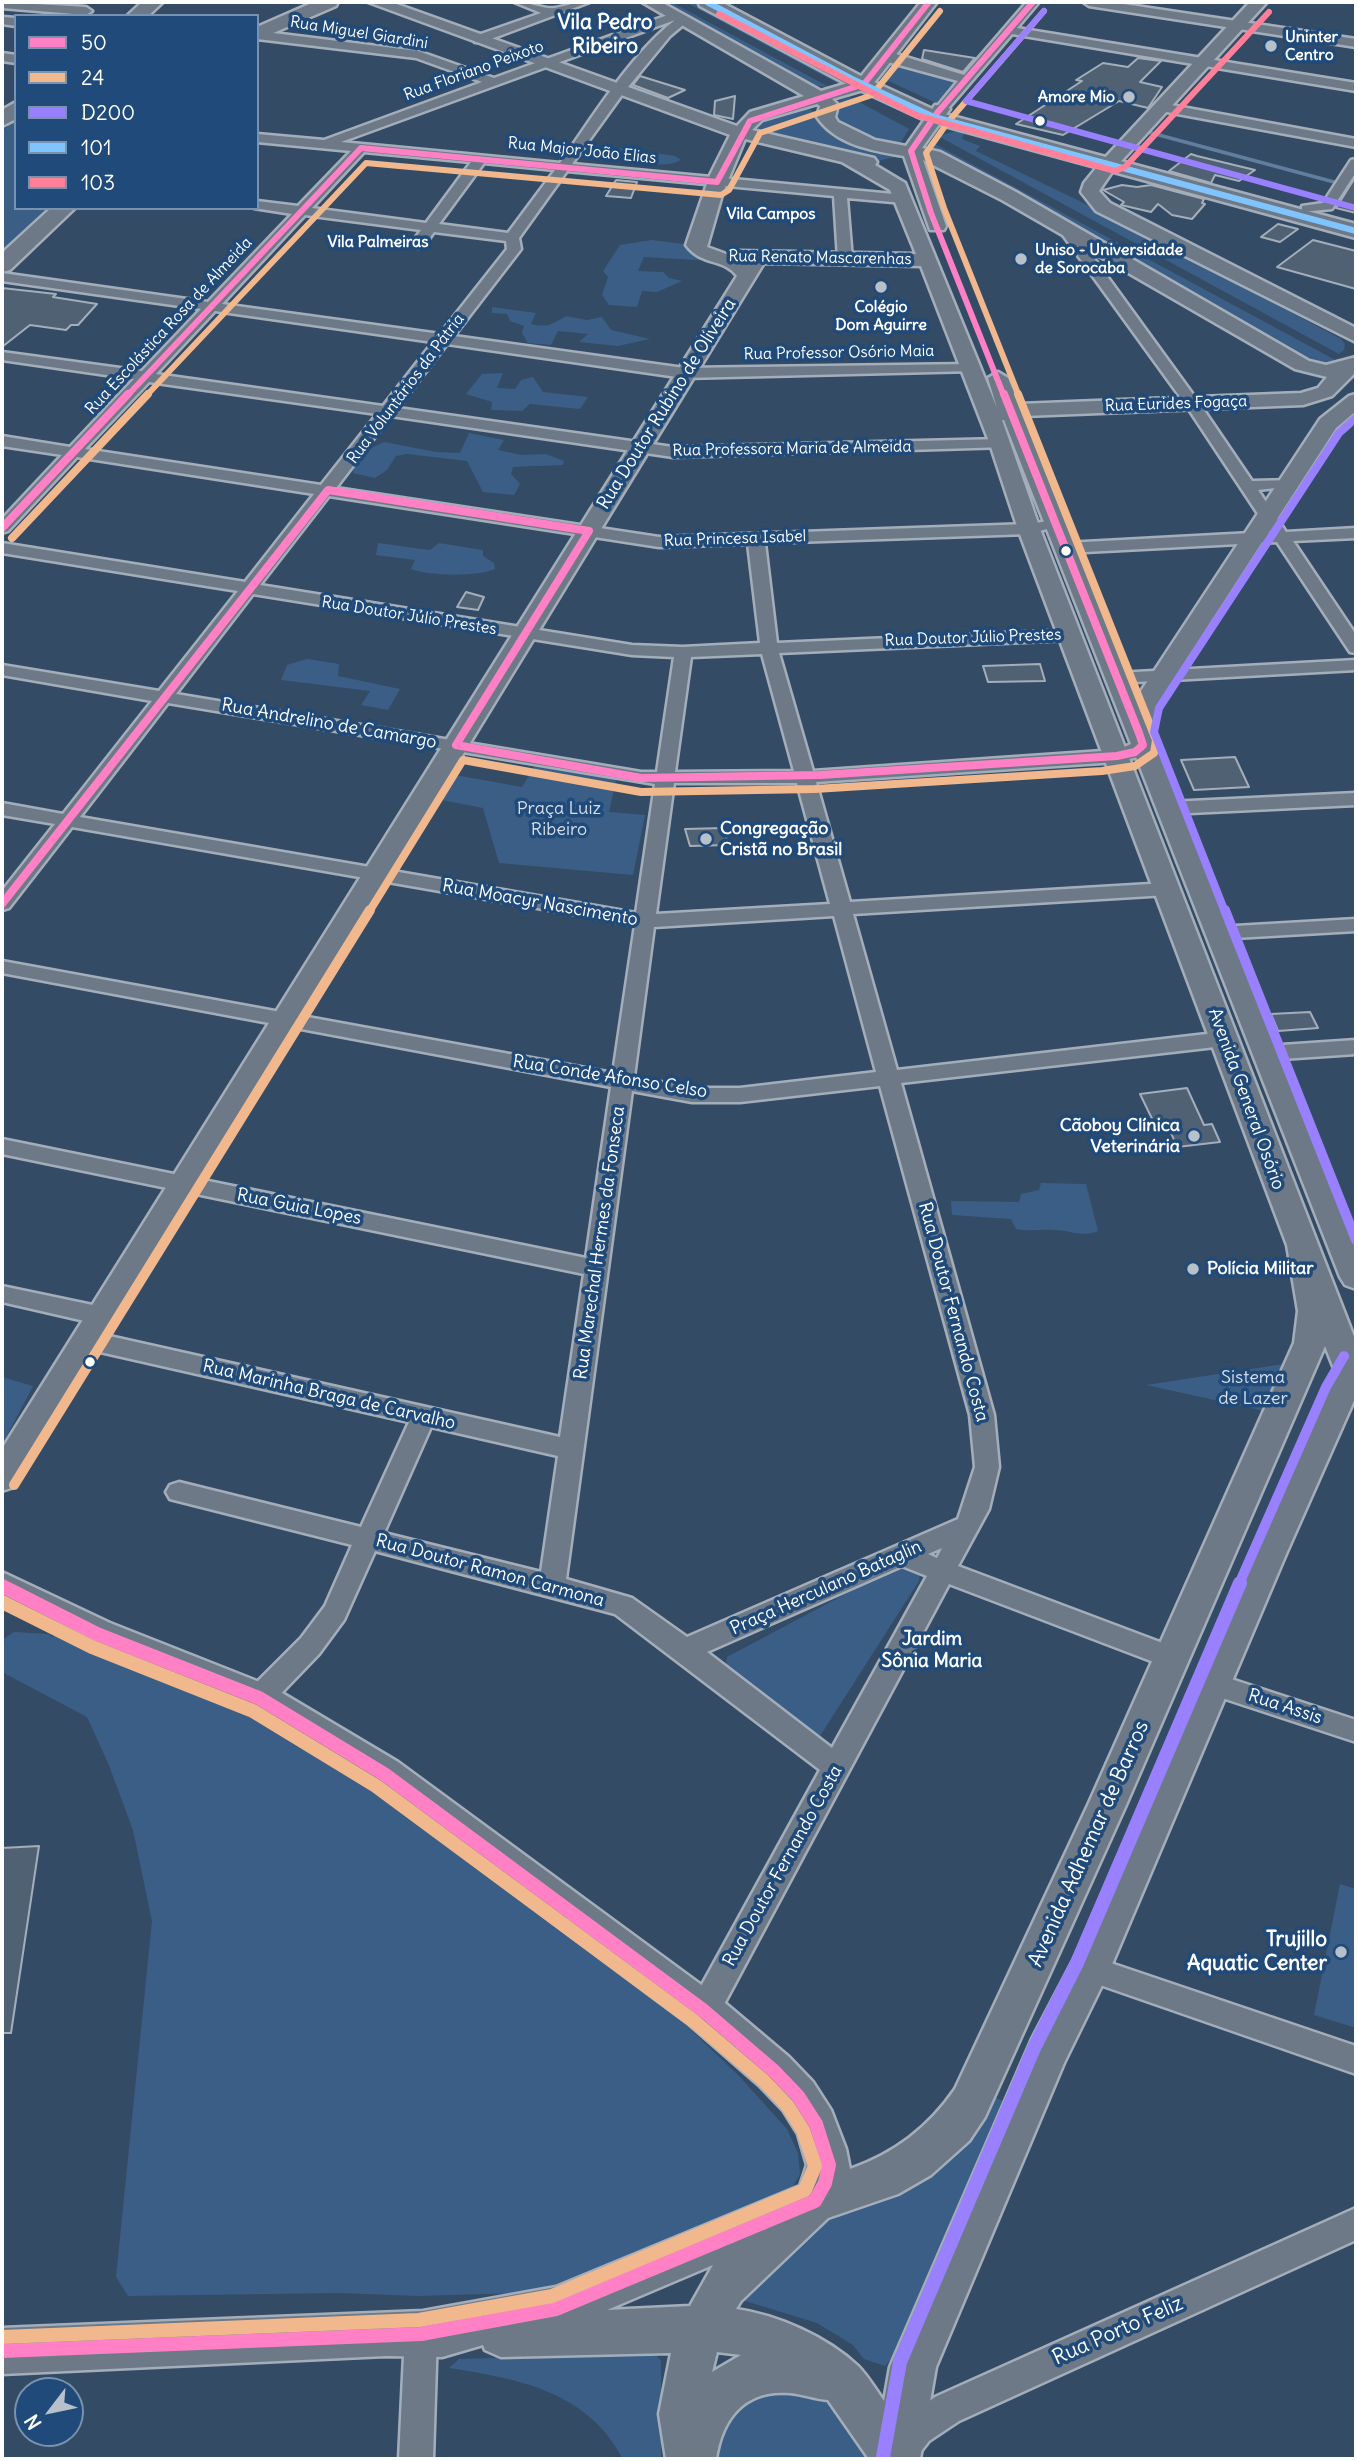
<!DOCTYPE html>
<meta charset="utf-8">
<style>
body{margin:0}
#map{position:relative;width:1358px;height:2461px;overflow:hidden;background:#344b65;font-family:Delius,sans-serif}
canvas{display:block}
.frame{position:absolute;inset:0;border:4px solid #fff;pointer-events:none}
.legend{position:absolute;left:14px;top:14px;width:245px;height:196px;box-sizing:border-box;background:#1f4a7a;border:2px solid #7992af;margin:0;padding:9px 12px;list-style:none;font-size:21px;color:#fff}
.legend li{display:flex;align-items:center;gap:14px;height:35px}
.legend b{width:35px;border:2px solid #7992af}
.north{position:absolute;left:14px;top:2377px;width:70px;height:70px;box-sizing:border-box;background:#1f4a7a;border:2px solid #7992af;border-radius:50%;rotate:238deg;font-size:19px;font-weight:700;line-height:28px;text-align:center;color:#fff}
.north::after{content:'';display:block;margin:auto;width:24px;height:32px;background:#b8c0c9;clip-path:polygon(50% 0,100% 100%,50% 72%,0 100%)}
</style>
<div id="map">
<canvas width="1358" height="2461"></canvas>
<div class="frame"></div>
<ul class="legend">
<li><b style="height:9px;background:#ff80c5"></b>50</li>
<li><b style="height:9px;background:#f1b78d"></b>24</li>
<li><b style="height:9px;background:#9880ff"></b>D200</li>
<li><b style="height:9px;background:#80c4ff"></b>101</li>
<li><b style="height:9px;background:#ff8098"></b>103</li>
</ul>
<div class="north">N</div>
</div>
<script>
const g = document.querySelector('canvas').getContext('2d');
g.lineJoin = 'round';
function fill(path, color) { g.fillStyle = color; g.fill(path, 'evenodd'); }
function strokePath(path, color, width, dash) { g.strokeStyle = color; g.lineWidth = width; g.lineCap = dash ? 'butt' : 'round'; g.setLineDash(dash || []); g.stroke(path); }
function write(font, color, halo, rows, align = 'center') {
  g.font = font + ' Delius,sans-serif'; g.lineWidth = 7; g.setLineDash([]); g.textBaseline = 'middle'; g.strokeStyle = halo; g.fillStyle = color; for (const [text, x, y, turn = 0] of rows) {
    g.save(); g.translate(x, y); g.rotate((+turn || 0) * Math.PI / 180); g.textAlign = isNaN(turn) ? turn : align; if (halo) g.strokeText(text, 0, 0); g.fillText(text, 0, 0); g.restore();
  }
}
const green = new Path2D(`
 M657,2H671L829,87L805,85Z
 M685,2H694L844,82L839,84Z
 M890,62L960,80L936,103L878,76Z
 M850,97L909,129L899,146L890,147L834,122L838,101Z
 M805,107L891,152L895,157L877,161L846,151L775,139L758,129L756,122Z
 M16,119V208H52L2,254V131Z
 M959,130L964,133L962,139L980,146L976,151L1096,209L1341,339L1345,344L1344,350L1339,354L938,136Z
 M930,141L933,143L1339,362L1322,364L1298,353L932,151L927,146Z
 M618,148L675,156L681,160C663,171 627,159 607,156L603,150Z
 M652,240L690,245L714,261L644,257L638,271L663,272L669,278L682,281L657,292L642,291L637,307L609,305L602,295L608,277L603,271L620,245Z
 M492,307L536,313L531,324C547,328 553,324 566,316L587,320L602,317L611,330L650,339L618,346L579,342L588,334L558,331L551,345L528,343L522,333L524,326L510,321L507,314L492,313Z
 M503,373L497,388L515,389L521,380L533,377L543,392L588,397L580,409L530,404L522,411L491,410L492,402L466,394L482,374Z
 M469,433L504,440L498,450L521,455L546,454L564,461L563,465L513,467L511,474L520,484L514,495L483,492L467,461L407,454L396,456L387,470L375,478L353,473L355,455L384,442L436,452L460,453Z
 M378,543L430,550L439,543L483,550V556L494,563L495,569C478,577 429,576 411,569L415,560L376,555Z
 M307,659L339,664L338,676L400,689L388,710L361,705L370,691L281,680L287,665Z
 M535,766L616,780L609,812L645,815L633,875L499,863L483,808L431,798L444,773L522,787Z
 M1041,1183L1086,1184L1098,1231C1082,1238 1071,1230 1054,1230C1041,1229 1030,1232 1016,1229L1011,1219L952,1215L951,1201L1019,1202L1021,1194L1039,1190Z
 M1290,1363L1265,1411L1146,1385Z
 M2,1377L33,1386L2,1445Z
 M906,1565L920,1574L919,1581L820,1736L726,1665L727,1657L898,1566Z
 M65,1630L243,1706L384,1790L688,2027L738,2075L787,2129L798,2153L800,2174L791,2190L552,2292L418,2296L340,2293L128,2296L116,2277L152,1921L133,1830L108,1763L87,1717L2,1672V1640L14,1632L49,1634L52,1637Z
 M1340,1884L1356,1889V2028L1314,2015Z
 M984,2093L1013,2105L896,2353L885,2366L864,2359L853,2345L817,2323L742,2300L761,2271Z
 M654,2353L661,2361V2459H623C587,2391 519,2379 449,2368L459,2359Z
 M813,2382L863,2436L874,2459H711L714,2433L735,2391Z`);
const stream = new Path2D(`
 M1144,131L1334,182`);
const building = new Path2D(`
 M924,50L975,58L963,72L922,59Z
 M1138,58L1161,61L1140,82L1162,87L1148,108L1119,101L1063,135L1016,124L1082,81L1076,80L1103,63L1128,67Z
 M640,76L685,90L668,98L633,85Z
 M735,96L733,119L714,115L715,101Z
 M1191,154L1197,156L1255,170L1239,181L1215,175L1211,183L1169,171Z
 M1356,176V213L1336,208Z
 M616,180L637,182L631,198L606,196Z
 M1122,185L1137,187L1151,185L1204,199L1202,203L1205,204L1192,219L1172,215L1158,204L1151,212L1121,205L1124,202L1103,190Z
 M1278,224L1298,229L1280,242L1261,237Z
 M1313,240L1356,251V289L1277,267Z
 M2,288L56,294L53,297L97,304L78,325H71L66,330L30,325L2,347Z
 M466,592L484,597L478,610L457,607Z
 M1040,664L1045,681L988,682L983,666Z
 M1235,757L1249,787L1194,790L1181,760Z
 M724,828L728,845L690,846L685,829Z
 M1310,1012L1318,1028L1278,1031L1271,1014Z
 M1187,1088L1204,1125L1212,1124L1220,1142L1177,1147L1168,1126L1156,1127L1140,1094Z
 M39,1846L11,2033H2V1848Z`);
const street = new Path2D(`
 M2,2L86,7L92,11L86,15L2,8Z
 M514,2C527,1 545,10 555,8C568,6 576,1 590,2L483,42H475V36L541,13Z
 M1027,2H1039L1017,28L1356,83V91L1012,34L945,112L941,113L935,109L958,81L877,59L896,54L964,75Z
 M1083,2H1110L1356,39V47L1089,6Z
 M676,12L689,20L670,36L624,92L572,164L904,195L911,199L904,203L847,198L852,259L845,263L838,259L834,196L567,171L519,238L521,249L454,336L684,368L970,364L977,368L975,371L684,378L447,344L398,408L673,447L1001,439L1009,444L1007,447L673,457L391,416L336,488L659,537L1029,524L1061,519V525L1029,534L765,543L777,643L1070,630L1079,635L1070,640L779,653L813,771L1117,750L1143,739L1152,745L1142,756L1117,762L816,782L850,902L1167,883L1177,889L1167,895L853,914L897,1070L1224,1032L1235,1039L1224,1046L901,1083L994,1415L999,1467L989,1509L958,1566L1181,1650L1185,1658L1181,1666L1172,1669L949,1584L715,2021L704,2025L693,2021L689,2011L693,2001L820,1770L615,1614L375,1551L344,1620L319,1654L269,1706L259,1709L249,1706L246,1698L249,1690L301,1638L325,1606L352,1545L170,1499L166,1492L170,1485L179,1482L361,1527L409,1422L87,1349L79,1346L75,1340L79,1334L87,1331L560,1437L584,1274L2,1154V1139L586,1258L611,1087L2,973V961L613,1073L635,925L72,827L9,908L2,910V891L55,824L2,815V803L63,814L152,701L2,675V665L159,691L238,591L2,553V543L245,582L314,494L77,457L8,531L2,533V519L62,455L2,446V436L70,447L134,379L2,360V352L142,371L201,309L2,281V273L208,302L292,214L254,208H257V201L298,206L351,151L257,142V134L324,140L482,82L416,58L257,39V31L418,51L494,78ZM675,20C630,55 593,117 560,163L341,142ZM364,152L471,162L426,223L312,208ZM484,163L555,170L508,233L439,224ZM305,215L421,230L411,244L418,248L423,247L434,232L506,241L507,249L440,334L222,304ZM215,311L433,342L383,406L156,374ZM149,382L377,414L321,485L85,449ZM329,496L659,547L748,544L760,643L683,647L632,645L260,585ZM253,594L632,655L674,657L657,772H641L176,694ZM762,654L794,771L675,772L691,657ZM168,703L655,784L636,913L80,817ZM674,783H797L830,904L656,914ZM834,916L876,1072L740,1088H692L634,1077L654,927ZM880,1086L970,1415L975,1467L958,1519L687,1637L632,1598L566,1579L632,1091L692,1102H740ZM431,1427L558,1456L541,1572L384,1533ZM942,1548L937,1558L928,1554ZM902,1566L927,1576L832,1748L707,1652Z
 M2,17L16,18V26L2,24Z
 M2,53L16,55V63L2,61Z
 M1160,103L1356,139V147L1156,110V104Z
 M1356,159V172L1332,209L1302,212V206L1323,203L1351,160Z
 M1067,227L1072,228L1197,400L1252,481L1294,480V486L1258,490L1286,532L1356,528V538L1293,541L1356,635V653L1350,652L1277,542L1066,553L1058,548L1066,543L1270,532L1186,405L1060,231Z
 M1356,660V670L1117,683L1108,678L1117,673Z
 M1356,793V805L1169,814L1160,808L1169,802Z
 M1356,919V931L1218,939L1208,933L1218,927Z
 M1356,1040V1054L1267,1060L1256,1053L1267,1046Z
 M2,1286L102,1307L110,1310L114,1316L110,1322L102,1325L2,1302Z
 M1213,1673L1356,1720V1742L1204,1692L1200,1684L1204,1676Z
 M1090,1956L1356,2046V2074L1080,1978L1075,1969L1080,1960Z
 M1356,2208V2240L959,2421L929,2441L915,2459H880L900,2423L935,2397Z
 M421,2318L433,2322L437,2334L433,2459H399L405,2334L409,2322Z`);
const secondary = new Path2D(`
 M368,2H391L737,126L750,112L804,96L642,2H661L821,91L858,80L921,2H937L870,88L832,99L838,105L835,117L838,122L875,140L906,146L935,105H947L950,109L922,148L940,152L1016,192L1309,361L1326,365L1356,357V372L1332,396L1303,405L1024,416L1137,697L1320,419L1349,396L1356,394V411L1336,428L1158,703L1152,732L1356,1238V1289L1345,1285L1340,1277L1004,420H1002L1040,529L1356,1342V1396L1286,1554L1110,1969L1064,2063L936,2367L920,2459H869L828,2400C815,2399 802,2394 790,2393C745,2389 722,2418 716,2459H666L659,2414L671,2353L501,2357L485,2350L483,2345L442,2357L386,2356L2,2374V2328L423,2311L556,2287L800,2186L807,2165L798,2134L783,2110L759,2085L689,2024L370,1786L246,1709L84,1645L2,1603V1572L110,1623L272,1687L398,1762L719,1998L789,2057L813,2082L831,2110L846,2149L850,2169C894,2154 929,2127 955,2089L1088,1805L1294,1343L1298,1311L1287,1245L1018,529L990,444L921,266L764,263L14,1487L2,1491V1449L737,276C724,258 701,266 686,245L710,175L730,135ZM817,104L820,106L817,117C836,145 873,151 904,156L930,230H944L946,226L923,160L1002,200L1295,369L1327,377L1318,388L1301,393L1019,404L1008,378L998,372L988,378L997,408L905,183L875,165L877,162L874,158L752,130L762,120ZM745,139L842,162L890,190L916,254L737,251L729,255L707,247L722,195ZM1325,1346L1335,1371L1250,1554L1074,1959L1032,2039L890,2367L884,2401C876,2390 868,2376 858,2366C827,2337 778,2315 736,2309L741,2301L828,2218L898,2194L931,2175L969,2141L985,2117L1126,1805ZM713,2265L690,2306L607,2310ZM717,2352L741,2355L712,2372Z
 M1250,2H1267L1114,169L1099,191L1110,203L1356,328V342L1096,211L1081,192L1084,183L1102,161Z`);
const primary = new Path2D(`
 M142,2H163L148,16H127Z
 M314,2H338L336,6L257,40V27Z
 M698,2H721L859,75L941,113L1356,224V238L927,121L845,83L700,6Z
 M16,102V119L2,126V110Z
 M51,208H75L10,270L2,272V253Z`);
const bus1Far2 = new Path2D(`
 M127,396L361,148L717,182L750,121L864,84L929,2
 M1004,396L931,213L911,151L937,113L1033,2`);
const bus1Far1 = new Path2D(`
 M2,528L128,394
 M2,904L328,490L589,531L456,745L641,778L820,775L1117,756L1135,752L1143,745L1139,733L1004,394`);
const bus1 = new Path2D(`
 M2,1586L97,1634L259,1698L384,1774L704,2011L774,2071L798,2096L816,2124L829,2165L825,2183L815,2201L556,2309L421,2334L2,2351`);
const bus2Far3 = new Path2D(`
 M146,396L366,163L721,195L729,190L760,133L872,95L940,11
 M1019,396L944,208L926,153L948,122L1044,11`);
const bus2Far2 = new Path2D(`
 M12,538L148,394
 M369,912L463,760L641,792L815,789L1102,771L1135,766L1154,753L1156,740L1018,394`);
const bus2Far1 = new Path2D(`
 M14,1485L370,910`);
const bus2 = new Path2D(`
 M2,1602L92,1647L253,1711L376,1786L695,2022L764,2081L787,2105L803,2130L815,2166L805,2190L552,2296L419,2320L2,2337`);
const bus3Far3 = new Path2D(`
 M1044,11L966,101L1356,208`);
const bus3Far2 = new Path2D(`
 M1225,912L1154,732L1159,708L1339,433L1356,418`);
const bus3Far1 = new Path2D(`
 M1225,910L1356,1240
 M1239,1584L1326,1387L1344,1356`);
const bus3 = new Path2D(`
 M883,2457L900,2362L1034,2048L1077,1963L1240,1583`);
const bus4 = new Path2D(`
 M707,2L852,79L934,117L1356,231`);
const bus5 = new Path2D(`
 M719,14L916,115L1115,171L1125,167L1269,12`);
const markers = [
 [1271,46,7,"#b8c0c9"],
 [1129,97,7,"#b8c0c9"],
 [1040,121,6,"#fff"],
 [1021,259,7,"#b8c0c9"],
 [881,287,7,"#b8c0c9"],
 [1066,551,6,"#fff"],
 [706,839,7,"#b8c0c9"],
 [1194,1136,7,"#b8c0c9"],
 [1193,1269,7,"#b8c0c9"],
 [90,1362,6,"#fff"],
 [1341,1952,7,"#b8c0c9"]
];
const farStreetnames = [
 ["Rua Miguel Giardini",359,33,9],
 ["Rua Floriano Peixoto",474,71,-20],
 ["Rua Major João Elias",582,151,6],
 ["Rua Renato Mascarenhas",820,258,1],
 ["Rua Escolástica Rosa de Almeida",169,326,-47],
 ["Rua Professor Osório Maia",839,353,-1],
 ["Rua Voluntários da Pátria",406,389,-53],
 ["Rua Eurides Fogaça",1176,404,-2],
 ["Rua Professora Maria de Almeida",792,449,-1],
 ["Rua Princesa Isabel",735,539,-2],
 ["Rua Doutor Júlio Prestes",409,616,9],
 ["Rua Doutor Júlio Prestes",973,638,-2]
];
const farPoinames = [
 ["Uninter",1285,37],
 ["Centro",1285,55],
 ["Amore Mio",1115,97,"right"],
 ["Uniso - Universidade",1035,250],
 ["de Sorocaba",1035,268],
 ["Colégio",881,307,"center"],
 ["Dom Aguirre",881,325,"center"]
];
const farNeighbourhoodnames = [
 ["Vila Campos",771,214],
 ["Vila Palmeiras",378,242]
];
const streetNames = [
 ["Rua Doutor Rubino de Oliveira",667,404,-58],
 ["Rua Andrelino de Camargo",329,724,10],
 ["Rua Moacyr Nascimento",540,903,10],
 ["Rua Conde Afonso Celso",610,1077,9],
 ["Avenida General Osório",1246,1099,70],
 ["Rua Guia Lopes",299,1207,11],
 ["Rua Marechal Hermes da Fonseca",600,1243,-82],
 ["Rua Doutor Fernando Costa",953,1312,75],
 ["Rua Marinha Braga de Carvalho",329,1395,13],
 ["Rua Doutor Ramon Carmona",490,1571,15],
 ["Praça Herculano Bataglin",826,1588,-24],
 ["Rua Assis",1285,1707,18],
 ["Rua Doutor Fernando Costa",783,1866,-61]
];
const parkNames = [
 ["Praça Luiz",559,809],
 ["Ribeiro",559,830],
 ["Sistema",1253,1378],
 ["de Lazer",1253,1399]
];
const poiNames = [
 ["Congregação",720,829],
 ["Cristã no Brasil",720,850],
 ["Cãoboy Clínica",1180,1126,"right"],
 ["Veterinária",1180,1147,"right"],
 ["Polícia Militar",1207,1269]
];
const neighbourhoodNames = [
 ["Jardim",932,1640],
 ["Sônia Maria",932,1662]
];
const farDistrictnames = [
 ["Vila Pedro",605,23],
 ["Ribeiro",605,47]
];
const nearStreetnames = [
 ["Avenida Adhemar de Barros",1089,1844,-66],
 ["Rua Porto Feliz",1118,2331,-24]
];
const nearPoinames = [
 ["Trujillo",1327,1940],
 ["Aquatic Center",1327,1964]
];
fill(green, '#3b5e86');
strokePath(stream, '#617e9e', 3.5);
fill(building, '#506174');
strokePath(building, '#a4aeba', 2);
strokePath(street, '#a4aeba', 5);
strokePath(secondary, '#a4aeba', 5);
strokePath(primary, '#a4aeba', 5);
fill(street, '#6d7986');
fill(secondary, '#6d7986');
fill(primary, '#6d7986');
strokePath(bus1Far2, '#ff80c5', 6);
strokePath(bus1Far1, '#ff80c5', 8);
strokePath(bus1, '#ff80c5', 14);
strokePath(bus2Far3, '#f1b78d', 6);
strokePath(bus2Far2, '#f1b78d', 8);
strokePath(bus2Far1, '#f1b78d', 10);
strokePath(bus2, '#f1b78d', 14);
strokePath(bus3Far3, '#9880ff', 6);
strokePath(bus3Far2, '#9880ff', 8);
strokePath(bus3Far1, '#9880ff', 10);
strokePath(bus3, '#9880ff', 14);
strokePath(bus4, '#80c4ff', 6);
strokePath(bus5, '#ff8098', 6);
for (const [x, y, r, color] of markers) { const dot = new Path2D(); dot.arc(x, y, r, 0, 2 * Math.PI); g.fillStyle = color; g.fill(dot); strokePath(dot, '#1f4a7a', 2.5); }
write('16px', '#fff', '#1f4a7a', farStreetnames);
write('bold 16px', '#fff', '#1f4a7a', farPoinames, 'left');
write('bold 16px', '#fff', '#1f4a7a', farNeighbourhoodnames);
write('18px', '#fff', '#1f4a7a', streetNames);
write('18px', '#d8dfe8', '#1f4a7a', parkNames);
write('bold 18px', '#fff', '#1f4a7a', poiNames, 'left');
write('bold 19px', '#fff', '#1f4a7a', neighbourhoodNames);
write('bold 21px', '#fff', '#1f4a7a', farDistrictnames);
write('21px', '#fff', '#1f4a7a', nearStreetnames);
write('bold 21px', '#fff', '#1f4a7a', nearPoinames, 'right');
</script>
